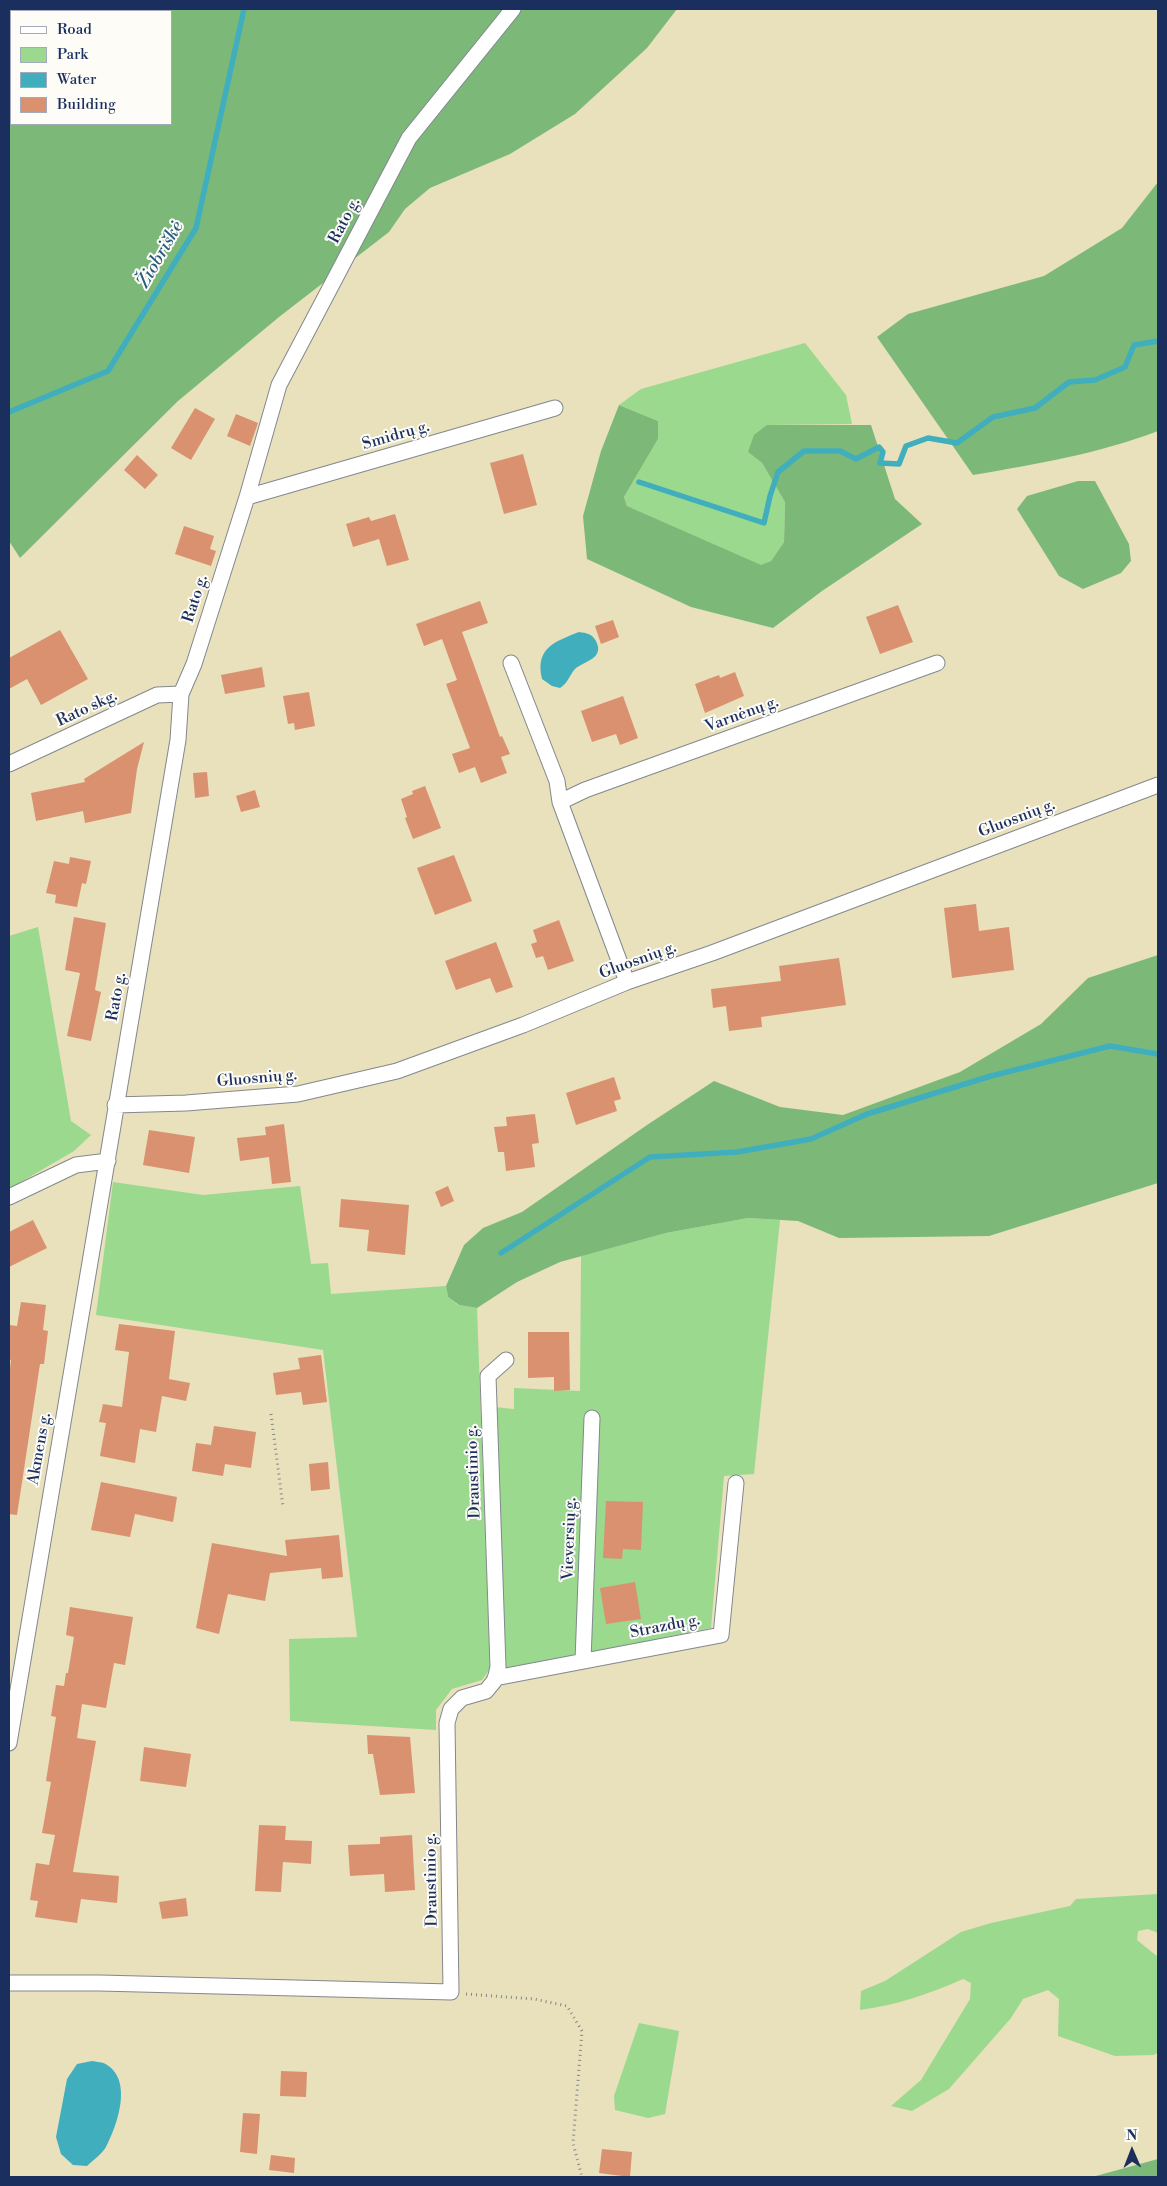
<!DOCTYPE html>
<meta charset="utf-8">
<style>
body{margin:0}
#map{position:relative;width:1167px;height:2186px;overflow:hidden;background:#e9e0bc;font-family:"Libre Bodoni",serif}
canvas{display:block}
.frame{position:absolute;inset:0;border:10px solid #1b2f5e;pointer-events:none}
.legend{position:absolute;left:10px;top:10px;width:162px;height:115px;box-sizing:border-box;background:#fdfcf7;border:1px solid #a3aaba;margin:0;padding:6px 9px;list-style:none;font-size:15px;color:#1b2f5e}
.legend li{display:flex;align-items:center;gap:10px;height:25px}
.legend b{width:25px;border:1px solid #a3aaba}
.north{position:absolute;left:1107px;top:2126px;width:50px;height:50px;-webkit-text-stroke:4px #fdfcf7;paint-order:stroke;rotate:359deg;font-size:14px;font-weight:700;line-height:20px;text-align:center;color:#1b2f5e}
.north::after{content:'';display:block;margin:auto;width:18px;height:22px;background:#1b2f5e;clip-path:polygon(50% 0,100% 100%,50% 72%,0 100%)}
</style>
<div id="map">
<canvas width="1167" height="2186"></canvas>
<div class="frame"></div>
<ul class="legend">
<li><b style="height:6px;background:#fff"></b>Road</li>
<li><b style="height:14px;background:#9bd98e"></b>Park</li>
<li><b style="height:14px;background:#41aebe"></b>Water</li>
<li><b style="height:14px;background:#da9170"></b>Building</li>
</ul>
<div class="north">N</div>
</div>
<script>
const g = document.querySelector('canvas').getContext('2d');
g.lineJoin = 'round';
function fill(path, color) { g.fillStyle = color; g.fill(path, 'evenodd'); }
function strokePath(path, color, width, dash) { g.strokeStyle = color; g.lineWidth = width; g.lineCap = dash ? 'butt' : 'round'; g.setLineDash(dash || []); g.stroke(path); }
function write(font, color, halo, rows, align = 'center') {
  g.font = font + ' "Libre Bodoni",serif'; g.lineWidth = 4; g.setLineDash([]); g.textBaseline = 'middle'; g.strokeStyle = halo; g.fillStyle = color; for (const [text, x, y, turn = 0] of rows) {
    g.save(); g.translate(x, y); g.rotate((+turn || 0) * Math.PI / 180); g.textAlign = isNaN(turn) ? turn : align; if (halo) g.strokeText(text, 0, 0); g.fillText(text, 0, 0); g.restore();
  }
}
const green = new Path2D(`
 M805,343L846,395L852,424L767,425L748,452L762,463L785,502L784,542L771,561L761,566L627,506L624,497L658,439V421L619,405L641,389Z
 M38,927L71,1121L91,1135L74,1151L9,1189V936Z
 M113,1182L203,1195L300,1186L311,1264L328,1263L331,1294L446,1286L448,1297L458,1305L477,1308L490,1669L482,1680L452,1689L436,1710V1730L290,1721L289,1639L357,1637L323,1350L96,1315Z
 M748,1218L780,1220L754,1474L724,1476L711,1628L505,1670L494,1407L514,1409V1388L580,1391L581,1256L666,1233Z
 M1158,1894V1933L1148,1929L1138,1931L1137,1940L1158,1957V2052L1154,2055L1115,2056L1058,2036L1059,1999L1048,1990L1023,1999L1011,2018L949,2089L912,2111L891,2106L921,2080L970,1999L971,1983L963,1979C929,1994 897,2005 860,2010L861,1991L885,1981L961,1932L991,1923L1070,1906L1076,1899Z
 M639,2023L679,2031L665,2114L648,2118L615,2110L614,2096Z`);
const forest = new Path2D(`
 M9,9H677L647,48L575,114L510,154L430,188L405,209L389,232L279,317L178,401L20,558L9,541ZM11,11H171V124H11Z
 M1158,182V431C1097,454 1037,464 973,475L877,337L908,314L1044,276L1122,228Z
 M619,405L658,421V439L624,497L627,506L761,565L771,561L784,542L785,502L762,463L748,452L754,435L767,425H871L895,499L922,524L822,591L773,628L691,607L587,559L583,516L601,451Z
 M1078,481H1095L1129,544L1131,561L1121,573L1083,589L1059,576L1017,509L1027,496Z
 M1158,955V1183L989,1236L839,1238L798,1221L748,1218L666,1233L560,1262L517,1282L477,1308L459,1305L448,1297L446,1286L464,1245L483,1228L522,1212L647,1125L714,1081L780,1107L843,1115L960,1072L1041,1024L1088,978Z
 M1158,2159V2177H1092Z`);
const water = new Path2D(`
 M579,632C587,633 592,634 596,641C605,659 584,661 575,669C569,676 568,683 560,688L552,686L542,679C535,648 554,642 579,632Z
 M92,2061C97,2062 104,2062 107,2065C133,2081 117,2126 106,2147C102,2154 93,2160 87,2166L73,2165L61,2154L56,2137L67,2079L77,2064Z`);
const stream = new Path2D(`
 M9,412L108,371L196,228L244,9
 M639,482L764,523L770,496L778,472L804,451H840L856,459L879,447L883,452L880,463L899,464L906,446L928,438L957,443L993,417L1035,408L1069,382L1095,380L1125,367L1134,345L1158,341
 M501,1253L650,1157L737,1152L811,1139L867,1114L991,1076L1110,1046L1158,1054`);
const building = new Path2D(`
 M195,408L215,419L191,460L171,448Z
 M236,414L258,423L250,446L227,436Z
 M523,454L537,505L504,514L490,463Z
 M137,455L158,475L145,489L124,470Z
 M395,514L409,560L387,566L379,539L353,547L346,524L369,517L371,521Z
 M184,526L214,536L210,549L216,551L211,566L175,554Z
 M480,601L488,623L462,632L500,737L502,736L510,754L501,757L507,773L481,783L475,767L459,773L452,754L470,748L446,684L457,680L442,639L424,646L416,624Z
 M898,605L913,642L880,654L866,617Z
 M613,620L619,637L601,644L595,626Z
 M60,630L88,679L41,705L27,679L9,689V658Z
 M262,667L265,687L225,694L221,675Z
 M735,672L744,696L705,713L695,684L719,675L720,678Z
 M309,692L315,726L295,730L294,723L288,724L283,696Z
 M623,696L638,738L620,745L616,734L592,742L581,711Z
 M144,742L137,769L131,813L85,823L83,811L36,821L31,793L85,782L84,779Z
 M207,772L209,796L195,798L193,773Z
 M425,786L441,828L413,839L405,818L407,817L401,799L413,794L412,791Z
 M255,790L260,807L241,812L236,796Z
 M454,855L472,901L435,915L417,868Z
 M70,857L91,861L86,884L82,883L77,907L55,903L56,895L46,893L54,861L69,864Z
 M976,904L979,931L1009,927L1014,970L952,978L944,908Z
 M74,917L106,923L95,990L101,992L91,1041L67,1036L80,973L65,970Z
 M559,920L574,961L548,970L543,956L536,958L531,944L537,942L533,930Z
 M496,942L513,987L496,993L490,978L456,990L445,961Z
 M839,958L846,1005L761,1017L762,1027L729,1031L726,1006L713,1008L711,989L781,981L779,966Z
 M614,1077L621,1099L614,1101L617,1111L576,1125L566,1093Z
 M535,1114L539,1143L532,1144L535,1167L506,1171L504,1152H498L494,1127L507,1126L506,1117Z
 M284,1124L291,1182L272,1184L269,1157L240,1161L237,1138L266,1135L265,1127Z
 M149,1130L195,1137L189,1173L143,1165Z
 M448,1186L454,1201L441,1207L435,1192Z
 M341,1199L409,1205L405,1255L367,1251L369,1230L339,1227Z
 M33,1220L47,1248L9,1267V1232Z
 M21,1302L46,1305L43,1330L48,1331L44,1364H40L17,1515L9,1514V1377L11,1360L9,1359V1325L17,1326Z
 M119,1324L175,1331L169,1379L190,1383L186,1401L162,1396L156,1432L140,1429L135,1463L100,1456L106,1423L99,1422L103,1404L122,1407L129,1352L115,1350Z
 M528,1332H569L570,1390L554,1391V1377L528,1378Z
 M321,1355L327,1402L303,1405L301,1392L276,1395L273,1373L300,1369L298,1358Z
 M214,1426L256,1432L251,1468L225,1464L223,1476L192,1471L196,1443L211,1445Z
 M328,1462L330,1489L311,1491L309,1464Z
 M101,1482L177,1497L173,1522L135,1514L130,1537L91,1530Z
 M606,1501L643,1502L641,1550L623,1549L622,1559L603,1558Z
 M339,1535L343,1577L322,1579L321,1568L270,1573L265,1601L228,1594L219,1634L196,1628L212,1543L287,1556L285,1540Z
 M635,1582L641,1619L606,1624L600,1588Z
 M70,1607L133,1617L125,1665L114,1663L106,1708L82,1704L77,1738L96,1741L73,1872L119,1876L117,1903L81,1899L77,1923L35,1917L38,1901L30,1900L36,1863L49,1865L55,1835L42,1833L51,1782L46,1781L56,1717L51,1716L56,1685L64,1686L66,1673H68L74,1637L66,1635Z
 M367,1735L410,1737L415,1793L380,1795L373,1754H368Z
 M144,1747L191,1754L186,1787L140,1781Z
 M259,1825L286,1826L285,1840L312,1841L311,1864L283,1862L281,1892L255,1891Z
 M412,1835L415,1890L385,1892L384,1874L350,1876L348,1845L380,1844V1837Z
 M186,1898L188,1916L162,1919L159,1902Z
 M281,2071L307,2072L306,2097L280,2096Z
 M243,2113L260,2114L257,2154L240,2152Z
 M602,2149L632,2152L630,2177L599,2173Z
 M271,2155L295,2158L294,2173L269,2170Z`);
const path = new Path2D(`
 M271,1414L283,1507
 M466,1994L534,1999L567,2006L582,2031L573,2143L582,2177`);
const street = new Path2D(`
 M247,497L555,408
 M511,663L557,781L560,802L627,982
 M9,764L157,695L181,694
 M560,802L585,790L937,663
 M115,1105L186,1103L298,1094L397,1071L523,1025L627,982L712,953L1158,785
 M9,1197L76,1165L108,1161
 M583,1661L592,1418
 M495,1678L721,1635L736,1483
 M9,1743L178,740L181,694L194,664L247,497L279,385L409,138L513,9
 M9,1983H100L451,1992L447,1723L451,1709L462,1698L486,1691L495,1680L498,1667L488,1376L506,1360`);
const streetNames = [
 ["Rato g.",345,221,-62],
 ["Smidrų g.",396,436,-16],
 ["Rato g.",196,599,-72],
 ["Rato skg.",87,709,-25],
 ["Varnėnų g.",742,715,-20],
 ["Gluosnių g.",1017,819,-21],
 ["Gluosnių g.",638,961,-20],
 ["Rato g.",117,997,-80],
 ["Gluosnių g.",257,1079,-5],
 ["Akmens g.",40,1449,-80],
 ["Draustinio g.",474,1472,-92],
 ["Vieversių g.",570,1539,-88],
 ["Strazdų g.",665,1627,-11],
 ["Draustinio g.",432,1880,-91]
];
const waterNames = [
 ["Žiobriškė",161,255,-60]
];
fill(green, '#9bd98e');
fill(forest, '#7cb979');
fill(water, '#41aebe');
strokePath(stream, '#41aebe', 5.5);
fill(building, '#da9170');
strokePath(street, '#82888d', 17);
strokePath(path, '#82888d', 3, [1, 4]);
strokePath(street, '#fff', 15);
write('16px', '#1b2f5e', '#fdfcf7', streetNames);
write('italic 18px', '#285b80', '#fdfcf7', waterNames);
</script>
